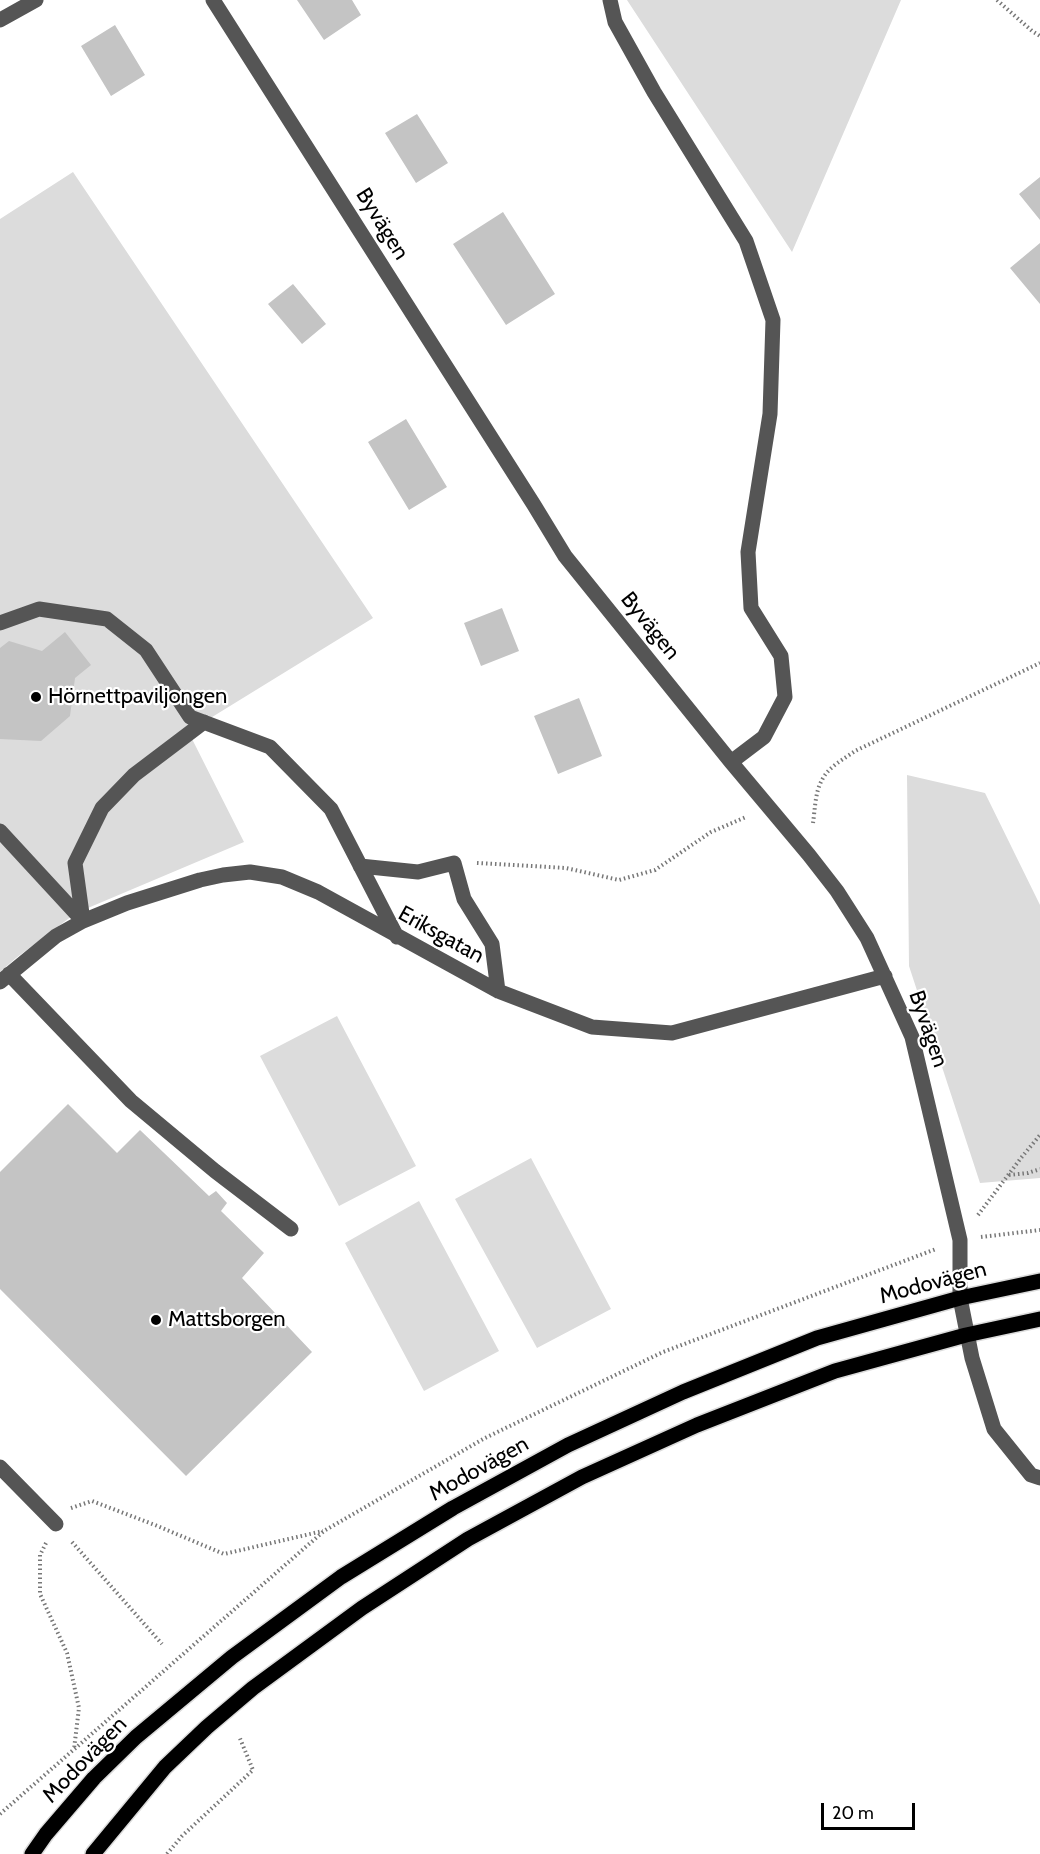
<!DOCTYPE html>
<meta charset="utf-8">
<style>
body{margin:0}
#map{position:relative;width:1040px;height:1854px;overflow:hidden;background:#fff;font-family:Cabin,sans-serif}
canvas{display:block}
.scale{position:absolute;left:821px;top:1803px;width:94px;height:27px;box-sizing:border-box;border:3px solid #000;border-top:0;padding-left:8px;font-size:18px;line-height:21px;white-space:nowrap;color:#000;-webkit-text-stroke:4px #fff;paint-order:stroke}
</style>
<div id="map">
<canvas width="1040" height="1854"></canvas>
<div class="scale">20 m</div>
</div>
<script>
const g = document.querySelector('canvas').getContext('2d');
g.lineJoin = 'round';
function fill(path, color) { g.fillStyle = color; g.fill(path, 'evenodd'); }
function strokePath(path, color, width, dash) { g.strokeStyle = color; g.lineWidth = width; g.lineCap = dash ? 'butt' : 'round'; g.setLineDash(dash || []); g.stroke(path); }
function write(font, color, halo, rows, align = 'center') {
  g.font = font + ' Cabin,sans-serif'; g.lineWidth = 4.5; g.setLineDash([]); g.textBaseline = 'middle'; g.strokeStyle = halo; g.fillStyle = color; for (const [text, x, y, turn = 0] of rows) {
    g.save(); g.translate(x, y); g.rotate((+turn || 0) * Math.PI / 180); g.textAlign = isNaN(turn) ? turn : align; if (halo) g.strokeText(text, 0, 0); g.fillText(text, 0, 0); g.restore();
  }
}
const green = new Path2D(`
 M627,0H901L792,252Z
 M73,172L373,618L204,722L189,733L244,842L76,913L16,958L0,972V219Z
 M907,775L985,793L1040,905V1178L980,1183L909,966Z
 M337,1016L416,1166L339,1206L260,1056Z
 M531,1158L611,1309L537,1348L455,1199Z
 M419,1201L499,1351L424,1391L345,1243Z`);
const building = new Path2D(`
 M297,0H352L361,15L324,40Z
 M115,25L145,75L111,96L81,46Z
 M417,114L448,163L416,183L385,133Z
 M1040,177V220L1019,194Z
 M503,212L555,294L506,325L453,244Z
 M1040,243V304L1010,268Z
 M293,284L326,324L302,344L268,304Z
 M406,419L447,487L409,510L368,442Z
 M502,608L519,651L481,666L464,623Z
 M65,632L91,665L75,678L70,716L41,741L0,739V648L9,641L42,651Z
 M579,698L602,756L558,774L534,716Z
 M68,1104L117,1153L140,1130L209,1196L216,1191L227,1203L221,1211L264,1253L242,1278L312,1352L186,1476L0,1289V1172Z`);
const path = new Path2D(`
 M997,0L1032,31L1040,36
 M813,823C815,810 815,792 822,780C828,767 844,759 855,751L1040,663
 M477,863L566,868L619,880L655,870L711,832L746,817
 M1009,1175L1028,1173L1040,1169
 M978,1215L1021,1158L1040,1135
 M981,1237L1040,1230
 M71,1508L92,1501L155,1525L224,1554L323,1531
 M72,1542L162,1644
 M46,1543L40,1555V1594L67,1653L79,1708L74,1749
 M0,1814L324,1531L485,1438L663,1352L936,1249
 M167,1854L182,1836L253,1770L239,1736`);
const minor = new Path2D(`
 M213,0L534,505L565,556L731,762L809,855L837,891L867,938L912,1037L960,1240V1298L972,1358L994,1429L1031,1475L1040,1478
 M610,0L615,22L654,92L746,241L773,320L770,414L748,552L751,608L781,656L785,697L764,737L731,762
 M0,20L36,0
 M0,623L39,609L107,619L146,650L190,717L270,747L331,809L397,937
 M0,831L83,921L75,863L102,808L134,775L204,722
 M360,866L418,872L454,863L464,899L492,944L498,991
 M9,974L131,1101L215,1171L291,1229
 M0,982L56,936L83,921L127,903L200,880L223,875L250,872L282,877L318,892L498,991L592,1027L672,1033L885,976
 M0,1467L56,1524`);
const major = new Path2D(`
 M32,1854L46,1834L94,1778L136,1737L232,1657L341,1577L453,1508L568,1445L683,1392L817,1338L960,1298L1040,1281
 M93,1854L165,1767L207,1727L253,1688L362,1608L468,1539L582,1477L697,1425L835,1371L966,1335L1040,1319`);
const markers = [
 [36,697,6,"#000"],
 [156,1320,6,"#000"]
];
const streetNames = [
 ["Byvägen",382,224,58],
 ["Byvägen",650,626,51],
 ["Eriksgatan",441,935,29],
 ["Byvägen",928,1029,71],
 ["Modovägen",933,1283,-15],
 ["Modovägen",479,1469,-29],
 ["Modovägen",85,1760,-46]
];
const poiNames = [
 ["Hörnettpaviljongen",48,697],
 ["Mattsborgen",168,1320]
];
fill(green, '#dcdcdc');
fill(building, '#c4c4c4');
strokePath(major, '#dbdbdb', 18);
strokePath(path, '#777', 4, [1.5, 3]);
strokePath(minor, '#555', 15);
strokePath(major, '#000', 15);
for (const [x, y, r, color] of markers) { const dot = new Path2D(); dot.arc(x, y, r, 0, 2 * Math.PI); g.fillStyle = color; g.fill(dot); strokePath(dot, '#fff', 2); }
write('22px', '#000', '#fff', streetNames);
write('22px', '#000', '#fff', poiNames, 'left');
</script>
